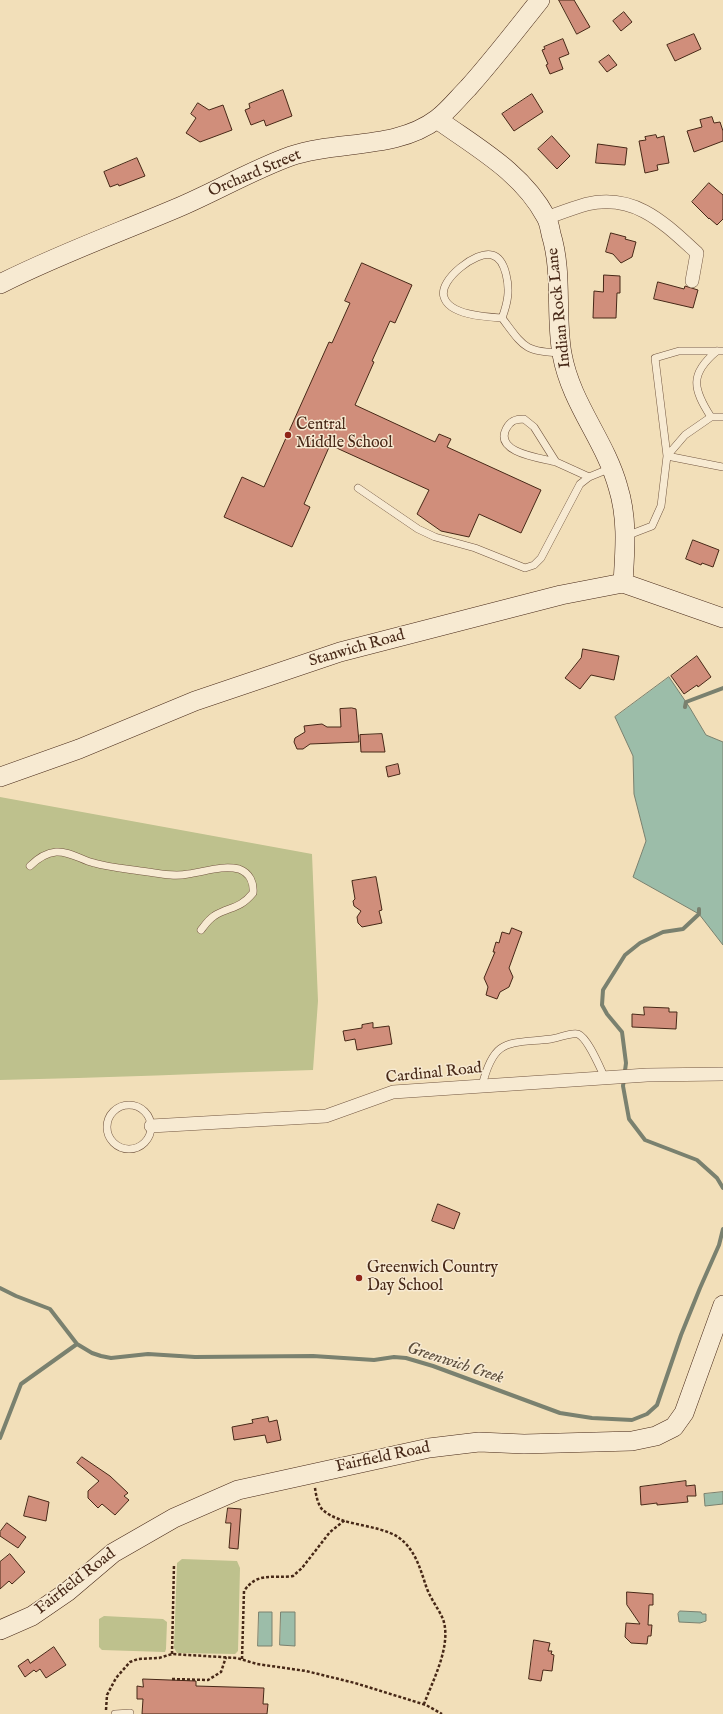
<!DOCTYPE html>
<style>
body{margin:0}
canvas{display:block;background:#f2dfb9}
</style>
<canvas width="723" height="1714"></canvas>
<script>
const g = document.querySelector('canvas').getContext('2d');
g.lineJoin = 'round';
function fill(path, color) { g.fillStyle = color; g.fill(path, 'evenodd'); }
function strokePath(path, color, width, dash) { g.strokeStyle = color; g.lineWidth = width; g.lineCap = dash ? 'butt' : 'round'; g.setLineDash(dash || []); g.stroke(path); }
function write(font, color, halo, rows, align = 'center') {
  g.font = font + ' "IM FELL English",serif'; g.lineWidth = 3; g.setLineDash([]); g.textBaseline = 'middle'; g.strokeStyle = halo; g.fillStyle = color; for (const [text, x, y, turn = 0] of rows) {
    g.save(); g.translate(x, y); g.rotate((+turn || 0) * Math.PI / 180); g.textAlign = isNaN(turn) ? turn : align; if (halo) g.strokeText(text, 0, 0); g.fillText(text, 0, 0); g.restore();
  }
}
const green = new Path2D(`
 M0,797L312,854L318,1001L313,1070C208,1073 104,1078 0,1080Z
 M182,1559L237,1561L240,1568L238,1651L235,1654L177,1653L174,1648L177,1563Z
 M104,1616L163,1619L167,1622L166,1649L165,1652L102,1650L99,1647V1619Z`);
const water = new Path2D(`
 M669,677L690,708L706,735L723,742V945L699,914L633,877L646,841L634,794L633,756L615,717Z
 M723,1492V1504L705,1506L704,1494Z
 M680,1611L701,1612L702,1614H706V1621L700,1623L679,1622L678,1614Z
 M259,1612H272V1646H258Z
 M281,1612H295V1646L280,1645Z`);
const stream = new Path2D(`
 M685,707L686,702L723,688
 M699,909V914L683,929L663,932L640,943L625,955L603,990L602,1005L607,1014L622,1032L626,1063L623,1086L629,1119L645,1140L697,1160L717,1178L723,1188
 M0,1288L16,1296L50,1309L77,1344L92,1353L101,1356L111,1358L148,1354L195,1357L313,1356L374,1360L394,1357L406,1358L433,1366L560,1413L592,1418L632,1420L647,1414L657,1405L681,1335L700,1288L719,1245L723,1229
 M0,1438L21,1384L77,1344`);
const building = new Path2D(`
 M559,0H574L590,27L577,34Z
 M624,12L632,22L621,31L613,21Z
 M694,34L701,49L675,61L667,45Z
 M563,39L569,54L559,58L563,69L550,74L546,65L548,64L542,50L545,49L544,47Z
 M609,55L617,65L607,72L599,62Z
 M283,90L292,116L266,126L264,120L251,125L245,110L250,108L249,104Z
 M532,94L543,112L514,131L502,114Z
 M198,103L209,110L223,105L232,130L200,142L186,133L196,118L191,114Z
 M712,117L714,123L720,122L723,131V141L694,152L687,131L702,127L700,120Z
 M656,135L657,138L664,136L669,163L657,165L658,170L645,173L639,141L646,140L645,137Z
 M552,136L570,156L557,169L538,149Z
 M598,144L627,148L625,165L596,163Z
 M137,158L145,176L119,186L118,184L110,187L104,172Z
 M709,183L723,195V219L717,225L709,218V219L692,202Z
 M611,233L626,237L625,239L636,242L632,257L621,263L613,254L606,252Z
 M362,263L412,285L395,323L390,321L372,361L374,362L355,405L435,442L439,434L451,439L447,447L541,490L521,533L479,514L469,537L441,531L417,514L429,490L330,445L304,504L310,507L292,547L224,517L242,477L264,487L329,342L332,343L350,303L345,301Z
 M604,275L620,276V293H617L616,318H593L594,291L603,292Z
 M658,282L684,289L685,286L698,290L693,308L654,299Z
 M693,540L719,550L713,567L702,563L701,565L686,559Z
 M583,649L619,656L614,680L591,675L580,689L565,678L581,658Z
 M697,656L711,677L698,687L697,685L684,694L671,676Z
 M352,708L356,709L359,742L310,744L303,749H297L294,742L295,738L305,732L304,726L322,724L327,727H341L340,709Z
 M382,734L385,752H361L360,735Z
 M398,764L400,774L388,777L386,767Z
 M376,877L382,910L379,911L382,923L362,927L358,923L357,917L361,911L354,906L353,901L355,899L352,881Z
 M512,928L522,932L509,968L513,977L509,987L500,992L497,999L486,995L488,987L484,978L495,952H493L496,942L499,943L502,932L509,934Z
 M644,1007L669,1008V1012H677L676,1029L632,1027V1014L644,1015Z
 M373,1023V1028L389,1026L392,1044L357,1050L355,1039L345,1041L343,1031L362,1028V1025Z
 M438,1204L460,1213L454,1229L432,1221Z
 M268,1417L269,1422L277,1420L281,1440L267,1443L265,1435L234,1440L232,1427L253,1423L252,1420Z
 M82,1457L110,1476L128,1493L124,1496L129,1500L115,1515L102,1504L98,1508L88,1498V1491L99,1481L77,1463Z
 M686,1481V1486L695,1485L696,1496H687L688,1502L657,1505V1503L641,1505L640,1487Z
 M29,1496L49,1502L46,1521L24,1516Z
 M228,1508L241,1509L238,1549L229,1548L231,1523H226Z
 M7,1523L26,1537L18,1548L0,1536V1532Z
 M10,1554L25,1572L12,1584L9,1581L0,1589V1562Z
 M627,1592L653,1594V1605H649L648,1625H652L651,1636H648L647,1644L631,1643L625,1637L626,1623L640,1624L627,1605Z
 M534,1640L550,1643L548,1651H552L551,1654L554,1655L552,1671L543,1670L541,1681L529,1679Z
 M54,1647L66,1665L46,1678L40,1669L36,1672L34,1670L25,1677L18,1666L28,1659L30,1663Z
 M143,1679L196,1681V1686L264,1688L263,1704H268L267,1714H142L143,1699H137V1686L143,1687Z`);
const path = new Path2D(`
 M315,1488C316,1495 318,1506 323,1510C340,1526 378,1524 398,1537C415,1549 420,1568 426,1586C430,1598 438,1608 443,1619C452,1645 433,1680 424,1704
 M172,1654L174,1564
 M242,1659L244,1591C258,1571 273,1579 293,1576L302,1568L330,1532L345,1520
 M172,1679L208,1680L221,1672L226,1657
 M106,1710L107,1695L116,1678L130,1662L138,1659L159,1658L172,1654L237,1658L257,1664L306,1671L355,1683L426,1705L442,1714`);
const lane = new Path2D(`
 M502,318C508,302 510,290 506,274C504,266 500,257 492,255C477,250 438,280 444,297C449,315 486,317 502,318C524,347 524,352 562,353
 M723,351H679L655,358L667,456L723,467
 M711,417C693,389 689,374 717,351
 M556,462C541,458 494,453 506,429C510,421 515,419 524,419L534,427L556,462L589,477
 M358,488L418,529L435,537L475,548L525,568L534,565L541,558L580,484L589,477L611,468
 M626,536L652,526L661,506L667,456L685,435L711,417H723
 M30,866C37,859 46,853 56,852C70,851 81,860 94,863C111,868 130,869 148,872C161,874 175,877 188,874C205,872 221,865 239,869C250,873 254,883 253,893C239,910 230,906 214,916C208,920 205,925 201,930
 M482,1086C494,1037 508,1044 551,1039C559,1038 571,1032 578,1034C588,1038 600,1068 605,1078
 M107 1127a22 22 0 1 1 44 0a22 22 0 1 1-44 0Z
 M115,1714L130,1713`);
const street = new Path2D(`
 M546,218C560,213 573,208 587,204C635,193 664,223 697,253L692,281
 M151,1126L326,1116L393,1092L647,1075L723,1074`);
const secondary = new Path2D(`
 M437,119C477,148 522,172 546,217C549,222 550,229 551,234C563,273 555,314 562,354C571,404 605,440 618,487C628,519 625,550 623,583
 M0,284C57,255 118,233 177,208C215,192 252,170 291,156C338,140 396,150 437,119C448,111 458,98 468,88C493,60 516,30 540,0
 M0,777L79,749L195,701L340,652L561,595L623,583L723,618
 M0,1630L32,1616L67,1592L113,1553L174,1518L238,1490L429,1448L479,1442L524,1444L632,1441L656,1436L674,1427L684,1413L723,1305`);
const markers = [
 [288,435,4,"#8f2418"],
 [359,1278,4,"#8f2418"]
];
const streetNames = [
 ["Orchard Street",255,174,-23],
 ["Indian Rock Lane",560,308,-96],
 ["Stanwich Road",357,649,-16],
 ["Cardinal Road",434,1074,-6],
 ["Fairfield Road",383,1458,-12],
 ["Fairfield Road",76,1582,-38]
];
const poiNames = [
 ["Central",296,426],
 ["Middle School",296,444],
 ["Greenwich Country",367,1269],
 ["Day School",367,1287]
];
const waterNames = [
 ["Greenwich Creek",455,1364,18]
];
fill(green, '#bec18d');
fill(water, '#9cbda9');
strokePath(water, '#7a816f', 1);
strokePath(stream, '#7a816f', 4);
fill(building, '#d08e7b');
strokePath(building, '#472817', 1);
strokePath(lane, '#725640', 8);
strokePath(street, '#725640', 14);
strokePath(secondary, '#472817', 20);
strokePath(path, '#472817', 2.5, [3, 2]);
strokePath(lane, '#f7ead2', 7);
strokePath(street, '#f7ead2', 13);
strokePath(secondary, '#f7ead2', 19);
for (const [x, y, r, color] of markers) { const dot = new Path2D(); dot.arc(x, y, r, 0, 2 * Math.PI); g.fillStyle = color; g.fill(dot); strokePath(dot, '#f7ead2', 1.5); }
write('16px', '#472817', '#f7ead2', streetNames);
write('16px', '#472817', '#f7ead2', poiNames, 'left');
write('italic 17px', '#5c4d3c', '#f7ead2', waterNames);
</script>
